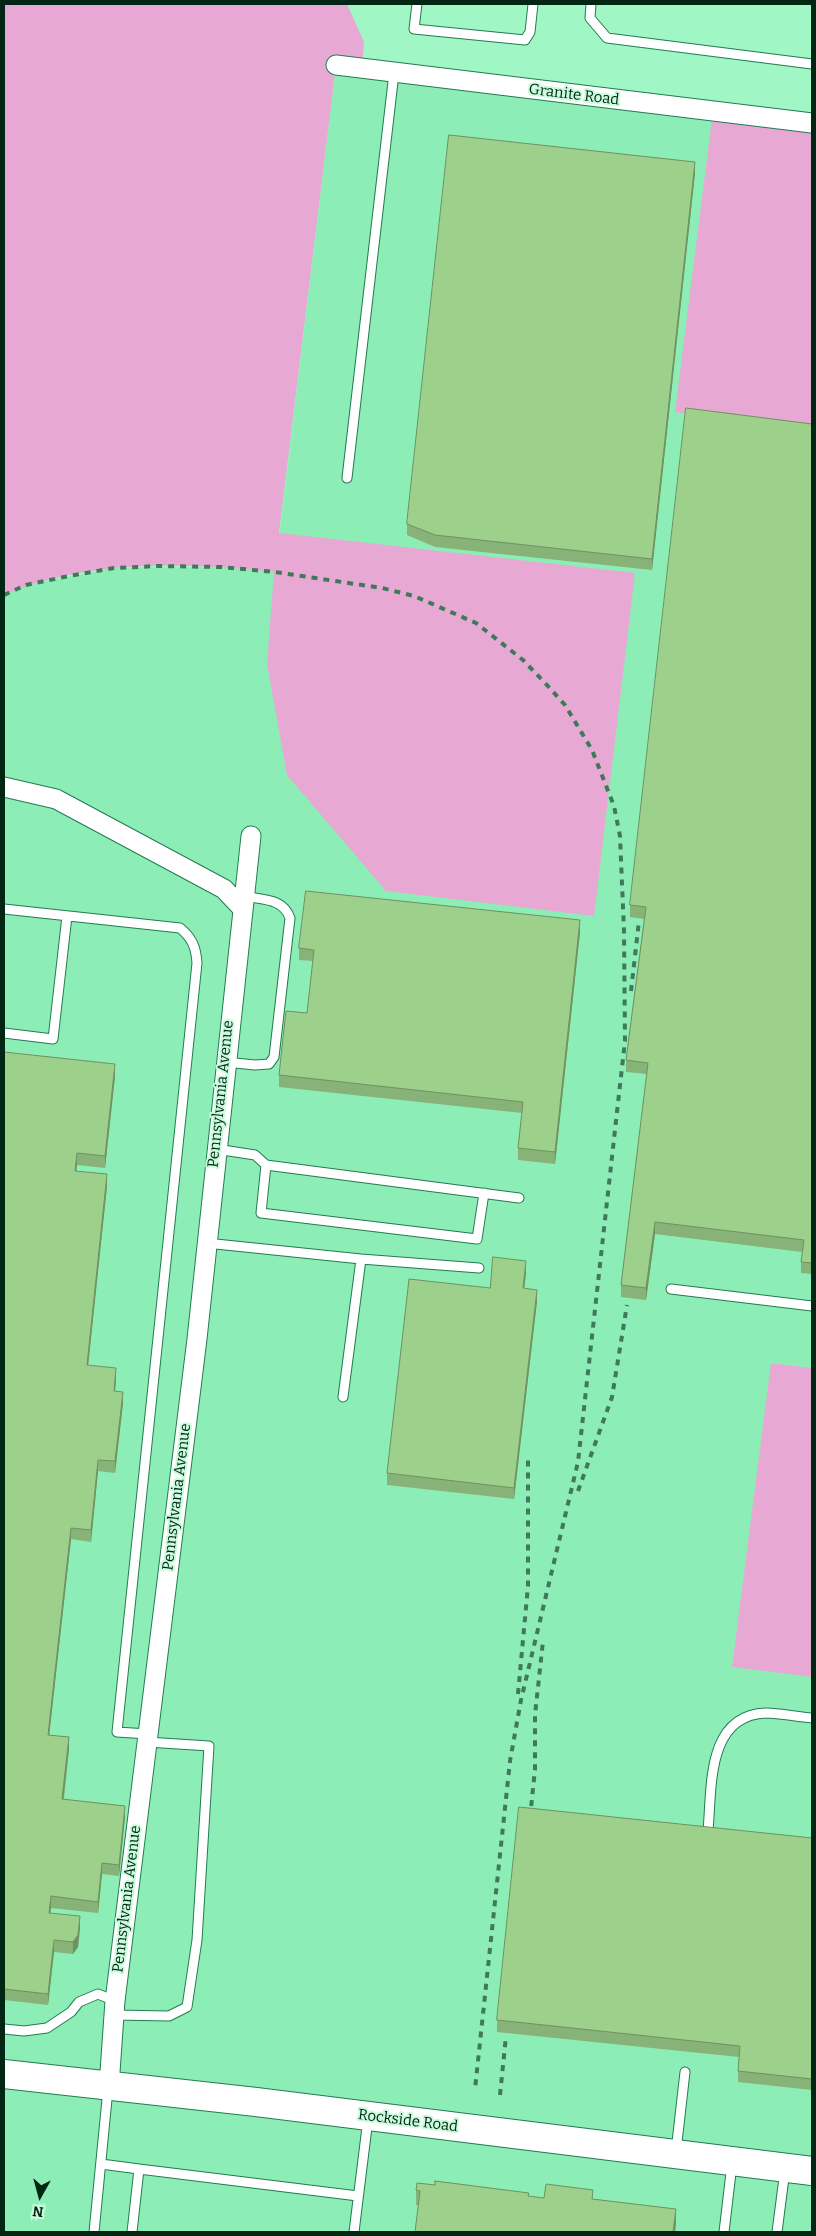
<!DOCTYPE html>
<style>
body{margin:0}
#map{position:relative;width:816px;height:2236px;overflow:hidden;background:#a0f6c4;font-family:Bitter,serif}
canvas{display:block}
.frame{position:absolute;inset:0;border:5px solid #012614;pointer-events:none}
.north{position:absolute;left:15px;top:2171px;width:50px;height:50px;-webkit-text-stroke:4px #c9fbdc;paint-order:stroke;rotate:187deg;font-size:14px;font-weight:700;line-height:20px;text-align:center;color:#012614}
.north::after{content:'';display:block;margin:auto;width:18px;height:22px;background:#012614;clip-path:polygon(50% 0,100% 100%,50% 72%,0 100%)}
</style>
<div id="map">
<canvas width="816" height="2236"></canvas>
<div class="frame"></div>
<div class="north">N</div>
</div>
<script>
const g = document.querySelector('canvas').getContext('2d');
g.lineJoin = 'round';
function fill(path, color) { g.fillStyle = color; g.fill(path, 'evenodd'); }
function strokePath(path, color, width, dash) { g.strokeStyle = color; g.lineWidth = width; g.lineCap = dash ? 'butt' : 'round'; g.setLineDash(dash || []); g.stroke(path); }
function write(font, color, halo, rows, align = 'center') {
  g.font = font + ' Bitter,serif'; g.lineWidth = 4; g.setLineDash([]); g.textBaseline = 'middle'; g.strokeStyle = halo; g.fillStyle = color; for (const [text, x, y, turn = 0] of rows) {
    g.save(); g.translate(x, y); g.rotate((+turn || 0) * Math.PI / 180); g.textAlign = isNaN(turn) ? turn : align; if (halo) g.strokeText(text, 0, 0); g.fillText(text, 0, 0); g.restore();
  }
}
const built = new Path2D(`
 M336,65L812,123V1368L772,1363L732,1667L812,1677V2232H4V595L26,585L114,568L221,567L275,572Z`);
const green = new Path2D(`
 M4,4H347L364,42L362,69L336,65L279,533L635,573L594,916L386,891L287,775L267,664L274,572C185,563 88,559 4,595Z
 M713,111L812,123V429L675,412Z
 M771,1363L812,1368V1677L732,1667Z`);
const service = new Path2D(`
 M417,4L414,29L525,40L530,32L533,4
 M591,4L590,18L607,38L812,64
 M347,478L394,73
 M4,909L180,928C192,938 196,947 197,963L117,1732L148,1734
 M4,1033L53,1039L67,916
 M225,1062L255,1065L269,1064L274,1057L290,918C283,898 263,900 243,896
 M216,1149L255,1155L266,1165L519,1198
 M266,1165L261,1213L477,1239L484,1193
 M206,1243L361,1259L343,1397
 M361,1259L479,1268
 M671,1289L812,1306
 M708,1831C712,1788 706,1715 766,1713C781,1713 797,1717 812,1718
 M114,2015L169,2016L187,2007L197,1940L209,1746L147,1742
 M4,2029L24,2031L47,2028L71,2012L79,2002L98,1994L115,2001
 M676,2151L685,2072
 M101,2164L139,2169
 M94,2232L108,2089
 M132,2232L139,2169L358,2196
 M354,2232L368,2119
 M724,2232L732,2164
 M777,2232L785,2170`);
const minor = new Path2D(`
 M336,65L812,123
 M4,787L56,799L224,889L242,908
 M109,2086L115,2001L197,1339L251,836`);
const primary = new Path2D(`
 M4,2074L256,2102L812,2171`);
const rail = new Path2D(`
 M4,595L26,585L64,577L114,568L158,566L221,567L275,572L382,588L414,596L476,623L523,660L546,684L565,705L592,750L614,806L620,836L624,931L625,1041L618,1103L578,1462L521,1700L510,1761L475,2089
 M631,991L639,921
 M578,1491L612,1397L627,1305
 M518,1694L528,1586V1459
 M530,1818L535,1769V1715L543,1641
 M500,2095L506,2036`);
const wall = new Path2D(`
 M695,173L652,570L435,547L407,535V524Z
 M812,424V1274L801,1273V1262L802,1252L655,1234L646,1300L621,1297V1285L647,1074L626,1072V1060L644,919L630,917V905Z
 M580,932L555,1164L518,1160V1148L522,1113L279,1087V1075L307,1013L313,961L299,960V948Z
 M4,1052L115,1076L105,1168L77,1165L76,1171L107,1186L88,1365L116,1379L115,1391L123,1403L115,1473L98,1471L91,1542L71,1539L49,1735L69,1749L64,1799L125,1817L119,1876L102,1874L98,1913L51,1908L50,1913L80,1928L78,1947L73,1954L54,1952L48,2005L4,2000Z
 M526,1273L524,1288L537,1301L514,1499L387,1485V1473L490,1288Z
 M812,1838V2090L738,2082V2071L739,2057L497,2032V2020Z
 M416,2190L529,2197L544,2198L593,2199L676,2224L416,2205Z`);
const shadedWall = new Path2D(`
 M695,162V173L652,570V559Z
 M580,920V932L555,1164V1152Z
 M115,1064V1076L105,1168V1156Z
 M77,1153V1165L75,1182V1171Z
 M107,1174V1186L87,1376V1365Z
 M655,1222V1234L646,1300V1288Z
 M526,1261V1273L523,1300V1288Z
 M537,1290V1301L514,1499V1488Z
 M116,1368V1379L114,1402V1391Z
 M123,1392V1403L115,1473V1461Z
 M98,1460V1471L91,1542V1530Z
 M71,1528V1539L48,1746V1735Z
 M69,1737V1749L62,1810V1799Z
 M125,1806V1817L119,1876V1865Z
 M102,1863V1874L98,1913V1902Z
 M51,1896V1908L49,1925V1913Z
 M80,1916V1928L78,1947L73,1954V1942Z
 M54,1940V1952L48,2005V1994Z
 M676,2209V2224L675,2232H673Z`);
const building = new Path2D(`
 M449,135L695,162L652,559L435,535L407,524Z
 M686,408L812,424V1263L801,1262L804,1240L655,1222L646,1288L621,1285L648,1063L626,1060L646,907L630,905Z
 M306,891L580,920L555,1152L518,1148L523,1102L279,1075L286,1011L307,1013L314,950L299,948Z
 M4,1052L115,1064L105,1156L77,1153L75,1171L107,1174L87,1365L116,1368L114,1391L123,1392L115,1461L98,1460L91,1530L71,1528L48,1735L69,1737L62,1799L125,1806L119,1865L102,1863L98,1902L51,1896L49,1913L80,1916L78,1935L73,1942L54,1940L48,1994L4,1989Z
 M493,1257L526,1261L523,1288L537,1290L514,1488L387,1473L409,1279L490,1288Z
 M519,1807L812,1838V2079L738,2071L740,2046L497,2020Z
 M435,2181L529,2193L528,2196L544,2198L546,2184L593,2190L592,2199L676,2209L673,2232H415L420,2191L416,2190L417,2183L435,2185Z`);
const streetNames = [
 ["Granite Road",574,95,7],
 ["Pennsylvania Avenue",221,1094,-84],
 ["Pennsylvania Avenue",177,1497,-83],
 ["Pennsylvania Avenue",127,1899,-83],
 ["Rockside Road",408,2121,7]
];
fill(built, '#8dedb6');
fill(green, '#e7a9d4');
strokePath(service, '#217c51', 11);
strokePath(minor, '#217c51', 21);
strokePath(primary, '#217c51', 30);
strokePath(service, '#fff', 9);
strokePath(minor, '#fff', 19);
strokePath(primary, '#fff', 28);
strokePath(rail, '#40785a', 4, [6, 6]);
fill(wall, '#87b378');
fill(shadedWall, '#6e9261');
fill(building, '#9dd08b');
strokePath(building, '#6e9261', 1);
write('15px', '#012614', '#c9fbdc', streetNames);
</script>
